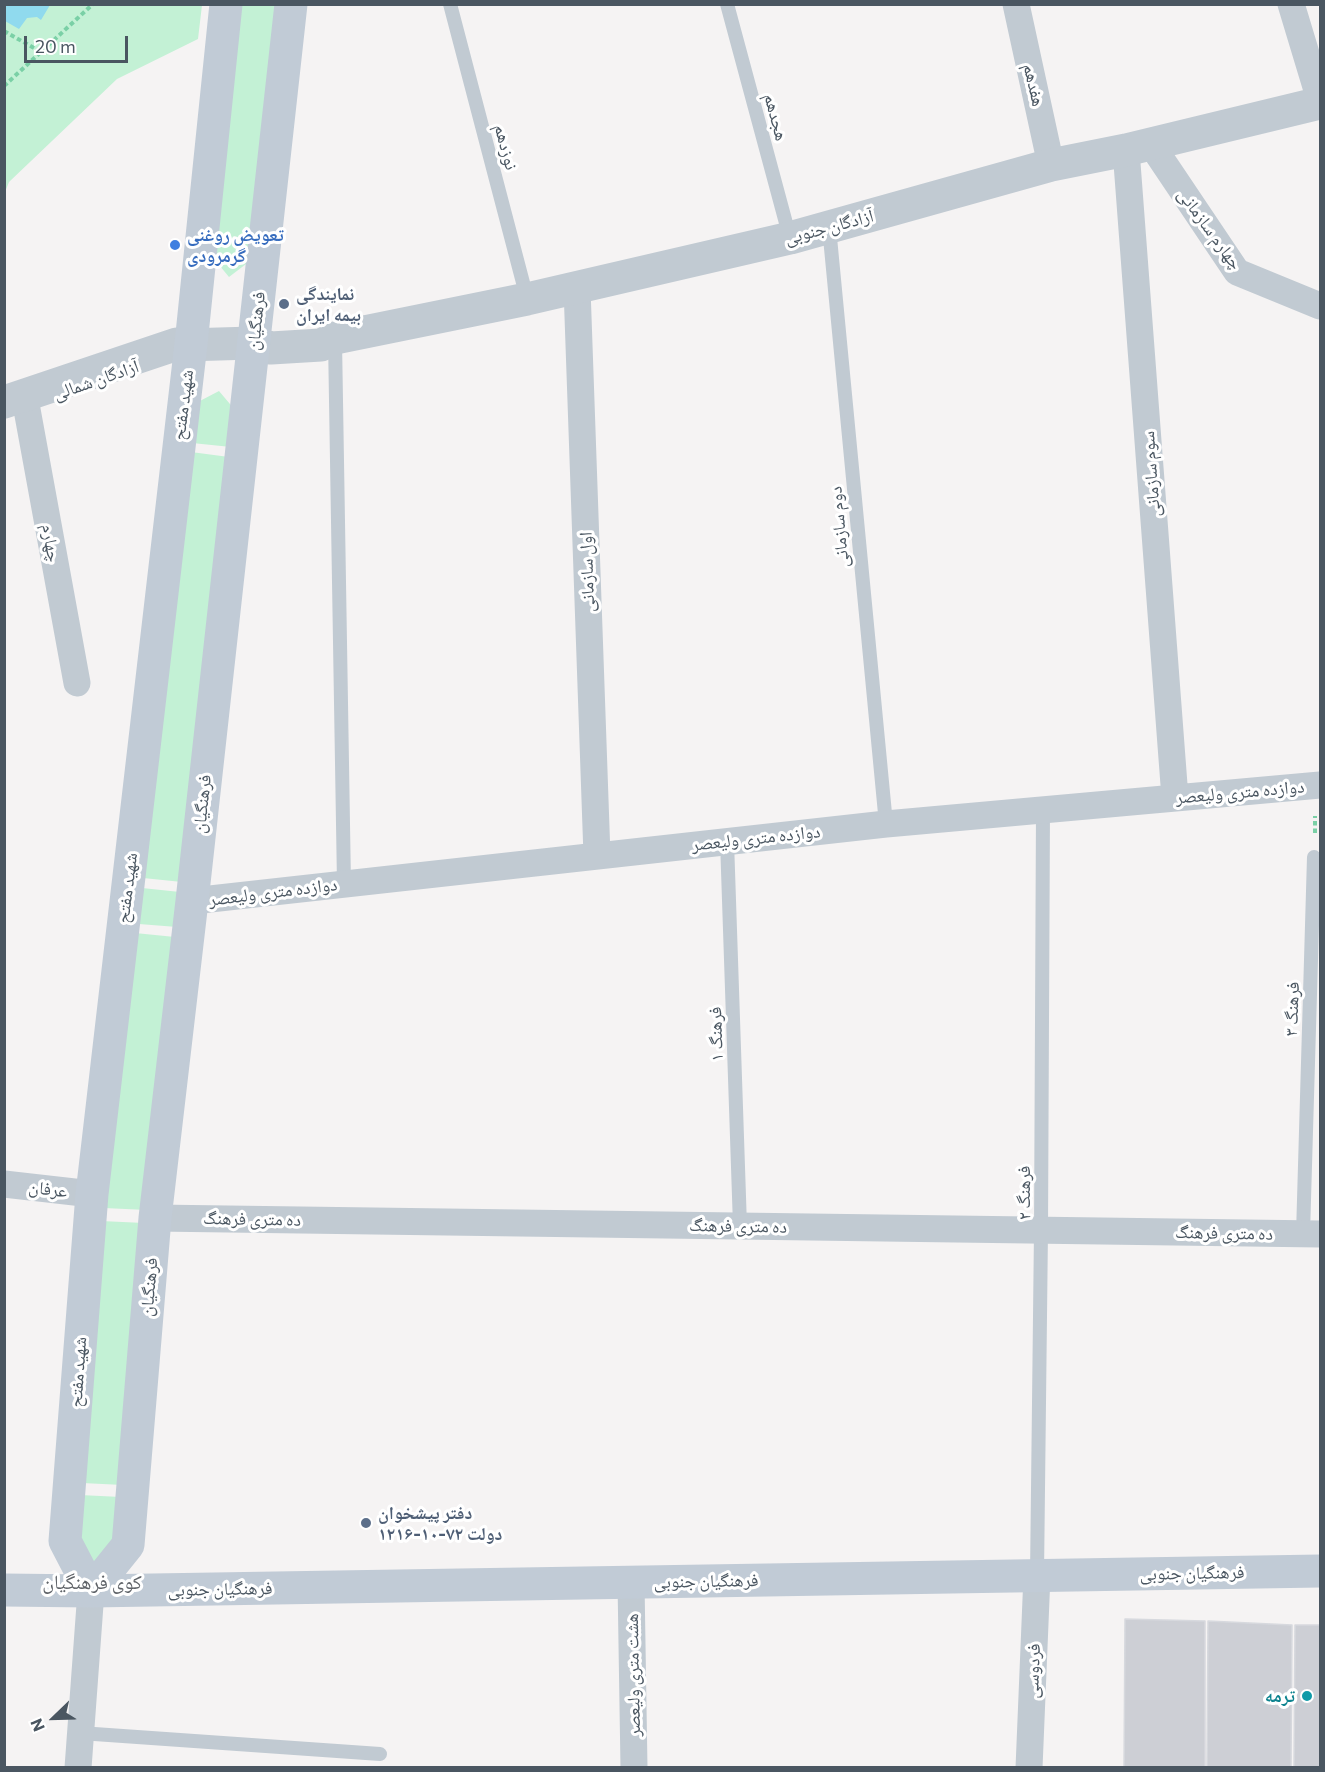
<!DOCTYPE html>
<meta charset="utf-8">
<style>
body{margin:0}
#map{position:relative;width:1325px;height:1772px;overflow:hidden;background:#f5f3f3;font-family:Commissioner,sans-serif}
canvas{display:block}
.frame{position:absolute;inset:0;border:6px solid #4a5661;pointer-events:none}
.north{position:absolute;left:24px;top:1688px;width:60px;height:60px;-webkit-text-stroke:4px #fff;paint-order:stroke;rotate:247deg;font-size:16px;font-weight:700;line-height:24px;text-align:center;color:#4a5661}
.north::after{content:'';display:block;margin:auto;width:21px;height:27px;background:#4a5661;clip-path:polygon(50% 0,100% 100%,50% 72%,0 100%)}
.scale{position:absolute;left:24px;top:36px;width:104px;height:27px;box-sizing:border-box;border:3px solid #4a5661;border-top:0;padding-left:8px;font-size:18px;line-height:21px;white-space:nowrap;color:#4a5661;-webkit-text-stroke:4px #fff;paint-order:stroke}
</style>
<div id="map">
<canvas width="1325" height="1772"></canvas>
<div class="frame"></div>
<div class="north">N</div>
<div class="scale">20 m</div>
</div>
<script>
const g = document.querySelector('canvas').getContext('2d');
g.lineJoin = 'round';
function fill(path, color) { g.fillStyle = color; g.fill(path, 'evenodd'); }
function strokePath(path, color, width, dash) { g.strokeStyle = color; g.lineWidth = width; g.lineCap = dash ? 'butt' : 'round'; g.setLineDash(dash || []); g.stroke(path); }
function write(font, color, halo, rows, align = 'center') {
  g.font = font + ' Commissioner,"Noto Naskh Arabic",sans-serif'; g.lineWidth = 6; g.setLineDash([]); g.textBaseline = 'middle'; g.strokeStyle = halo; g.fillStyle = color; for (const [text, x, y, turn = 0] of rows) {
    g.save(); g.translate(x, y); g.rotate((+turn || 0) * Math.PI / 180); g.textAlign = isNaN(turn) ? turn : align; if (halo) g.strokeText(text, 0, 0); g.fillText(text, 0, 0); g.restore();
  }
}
const green = new Path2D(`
 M5,5H202L198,39L117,79L9,182L5,192Z
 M236,5H278L250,261L229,277L210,254Z
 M219,391L235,410L231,447L192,443L196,403Z
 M191,452L229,457L182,882L143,878Z
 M142,888L180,892L177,927L139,924Z
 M135,933L175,937L147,1210L104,1208Z
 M101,1221L144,1223L123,1485L82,1483Z
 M80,1495L121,1497L117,1539L93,1569L78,1538Z`);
const water = new Path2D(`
 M5,4H50V5L41,20L37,17L27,18L19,29L5,21Z`);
const building = new Path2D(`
 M1125,1619L1205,1621V1768H1124Z
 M1208,1621L1292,1625L1291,1768H1207Z
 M1295,1625H1320V1768H1294Z`);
const path = new Path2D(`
 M4,31L41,52
 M4,86L93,4
 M1315,833V816`);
const service = new Path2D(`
 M450,4L527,298
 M727,4L790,238
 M829,227L886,824
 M335,340L344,884
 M727,841L740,1226
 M1303,1234L1314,857
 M1037,1575L1041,1230L1043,810
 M80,1733L380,1754`);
const minor = new Path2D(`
 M1016,4L1051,165
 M1291,4L1320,100
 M1151,144L1237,272L1320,306
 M1126,150L1175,798
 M577,288L597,856
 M26,404L77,683
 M192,901L886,824L1320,785
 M4,1184L92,1194
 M155,1218L1320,1234
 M631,1582L634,1768
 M78,1768L91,1591
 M1029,1768L1037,1575`);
const tertiary = new Path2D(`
 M4,402L177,344L185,345L253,343L271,348L321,345L335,338L527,299L790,238L1051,165L1126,150L1320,103`);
const secondary = new Path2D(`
 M4,1590L91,1591L1320,1571
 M91,1591L128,1545L155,1218L192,901L291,4
 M91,1591L65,1541L92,1194L191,344L226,4`);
const markers = [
 [175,245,6,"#3f7fe0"],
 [284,304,6,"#5c6f8a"],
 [366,1523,6,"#5c6f8a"],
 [1307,1696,6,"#0f9aa8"]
];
const streetNames = [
 ["هفدهم",1034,85,77],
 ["هجدهم",776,117,75],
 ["نوزدهم",506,147,75],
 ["آزادگان جنوبی",829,227,-15],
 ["چهارم سازمانی",1210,229,54],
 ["فرهنگیان",256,321,-84],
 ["آزادگان شمالی",96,380,-19],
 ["شهید مفتح",183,405,-83],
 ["سوم سازمانی",1151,474,-94],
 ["دوم سازمانی",839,527,-95],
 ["چهارم",51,543,80],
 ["اول سازمانی",587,572,-92],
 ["دوازده متری ولیعصر",1240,792,-5],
 ["فرهنگیان",202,804,-84],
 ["دوازده متری ولیعصر",756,838,-6],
 ["شهید مفتح",127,888,-83],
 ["دوازده متری ولیعصر",273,892,-7],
 ["فرهنگ ۳",1292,1009,-88],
 ["فرهنگ ۱",716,1034,-92],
 ["عرفان",48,1189,7],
 ["فرهنگ ۲",1024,1193,-90],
 ["ده متری فرهنگ",252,1219,1],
 ["ده متری فرهنگ",738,1226,1],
 ["ده متری فرهنگ",1224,1233,1],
 ["فرهنگیان",149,1287,-85],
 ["شهید مفتح",78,1372,-86],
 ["فرهنگیان جنوبی",1192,1573,-1],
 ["فرهنگیان جنوبی",706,1581,-1],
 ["فرهنگیان جنوبی",220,1589,-1],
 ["فردوسی",1033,1671,-88],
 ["هشت متری ولیعصر",633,1675,-91]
];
const shopNames = [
 ["تعویض روغنی",187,235],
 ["گرمرودی",187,256]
];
const serviceNames = [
 ["نمایندگی",296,294],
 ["بیمه ایران",296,315],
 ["دفتر پیشخوان",378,1513],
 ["دولت ۷۲-۱۰-۱۲۱۶",378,1534]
];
const cultureNames = [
 ["ترمه",1295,1696]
];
const neighbourhoodNames = [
 ["کوی فرهنگیان",92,1582]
];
fill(green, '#c3f1d5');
fill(water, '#90daee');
fill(building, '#cdcfd5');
strokePath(building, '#d7d9de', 1.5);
strokePath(path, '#7ad0a6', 4, [4.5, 3]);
strokePath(service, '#c1cad2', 14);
strokePath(minor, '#c1cad2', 27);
strokePath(tertiary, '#c1cad2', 33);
strokePath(secondary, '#c1cbd6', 33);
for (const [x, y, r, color] of markers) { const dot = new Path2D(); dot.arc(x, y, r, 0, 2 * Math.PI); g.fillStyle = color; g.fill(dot); strokePath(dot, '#fff', 2); }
write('18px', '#4a5661', '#fff', streetNames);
write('bold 18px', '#366cbe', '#fff', shopNames, 'left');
write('bold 18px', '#4e5e75', '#fff', serviceNames, 'left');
write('bold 18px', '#0d838f', '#fff', cultureNames, 'right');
write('20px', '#5f6368', '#fff', neighbourhoodNames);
</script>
